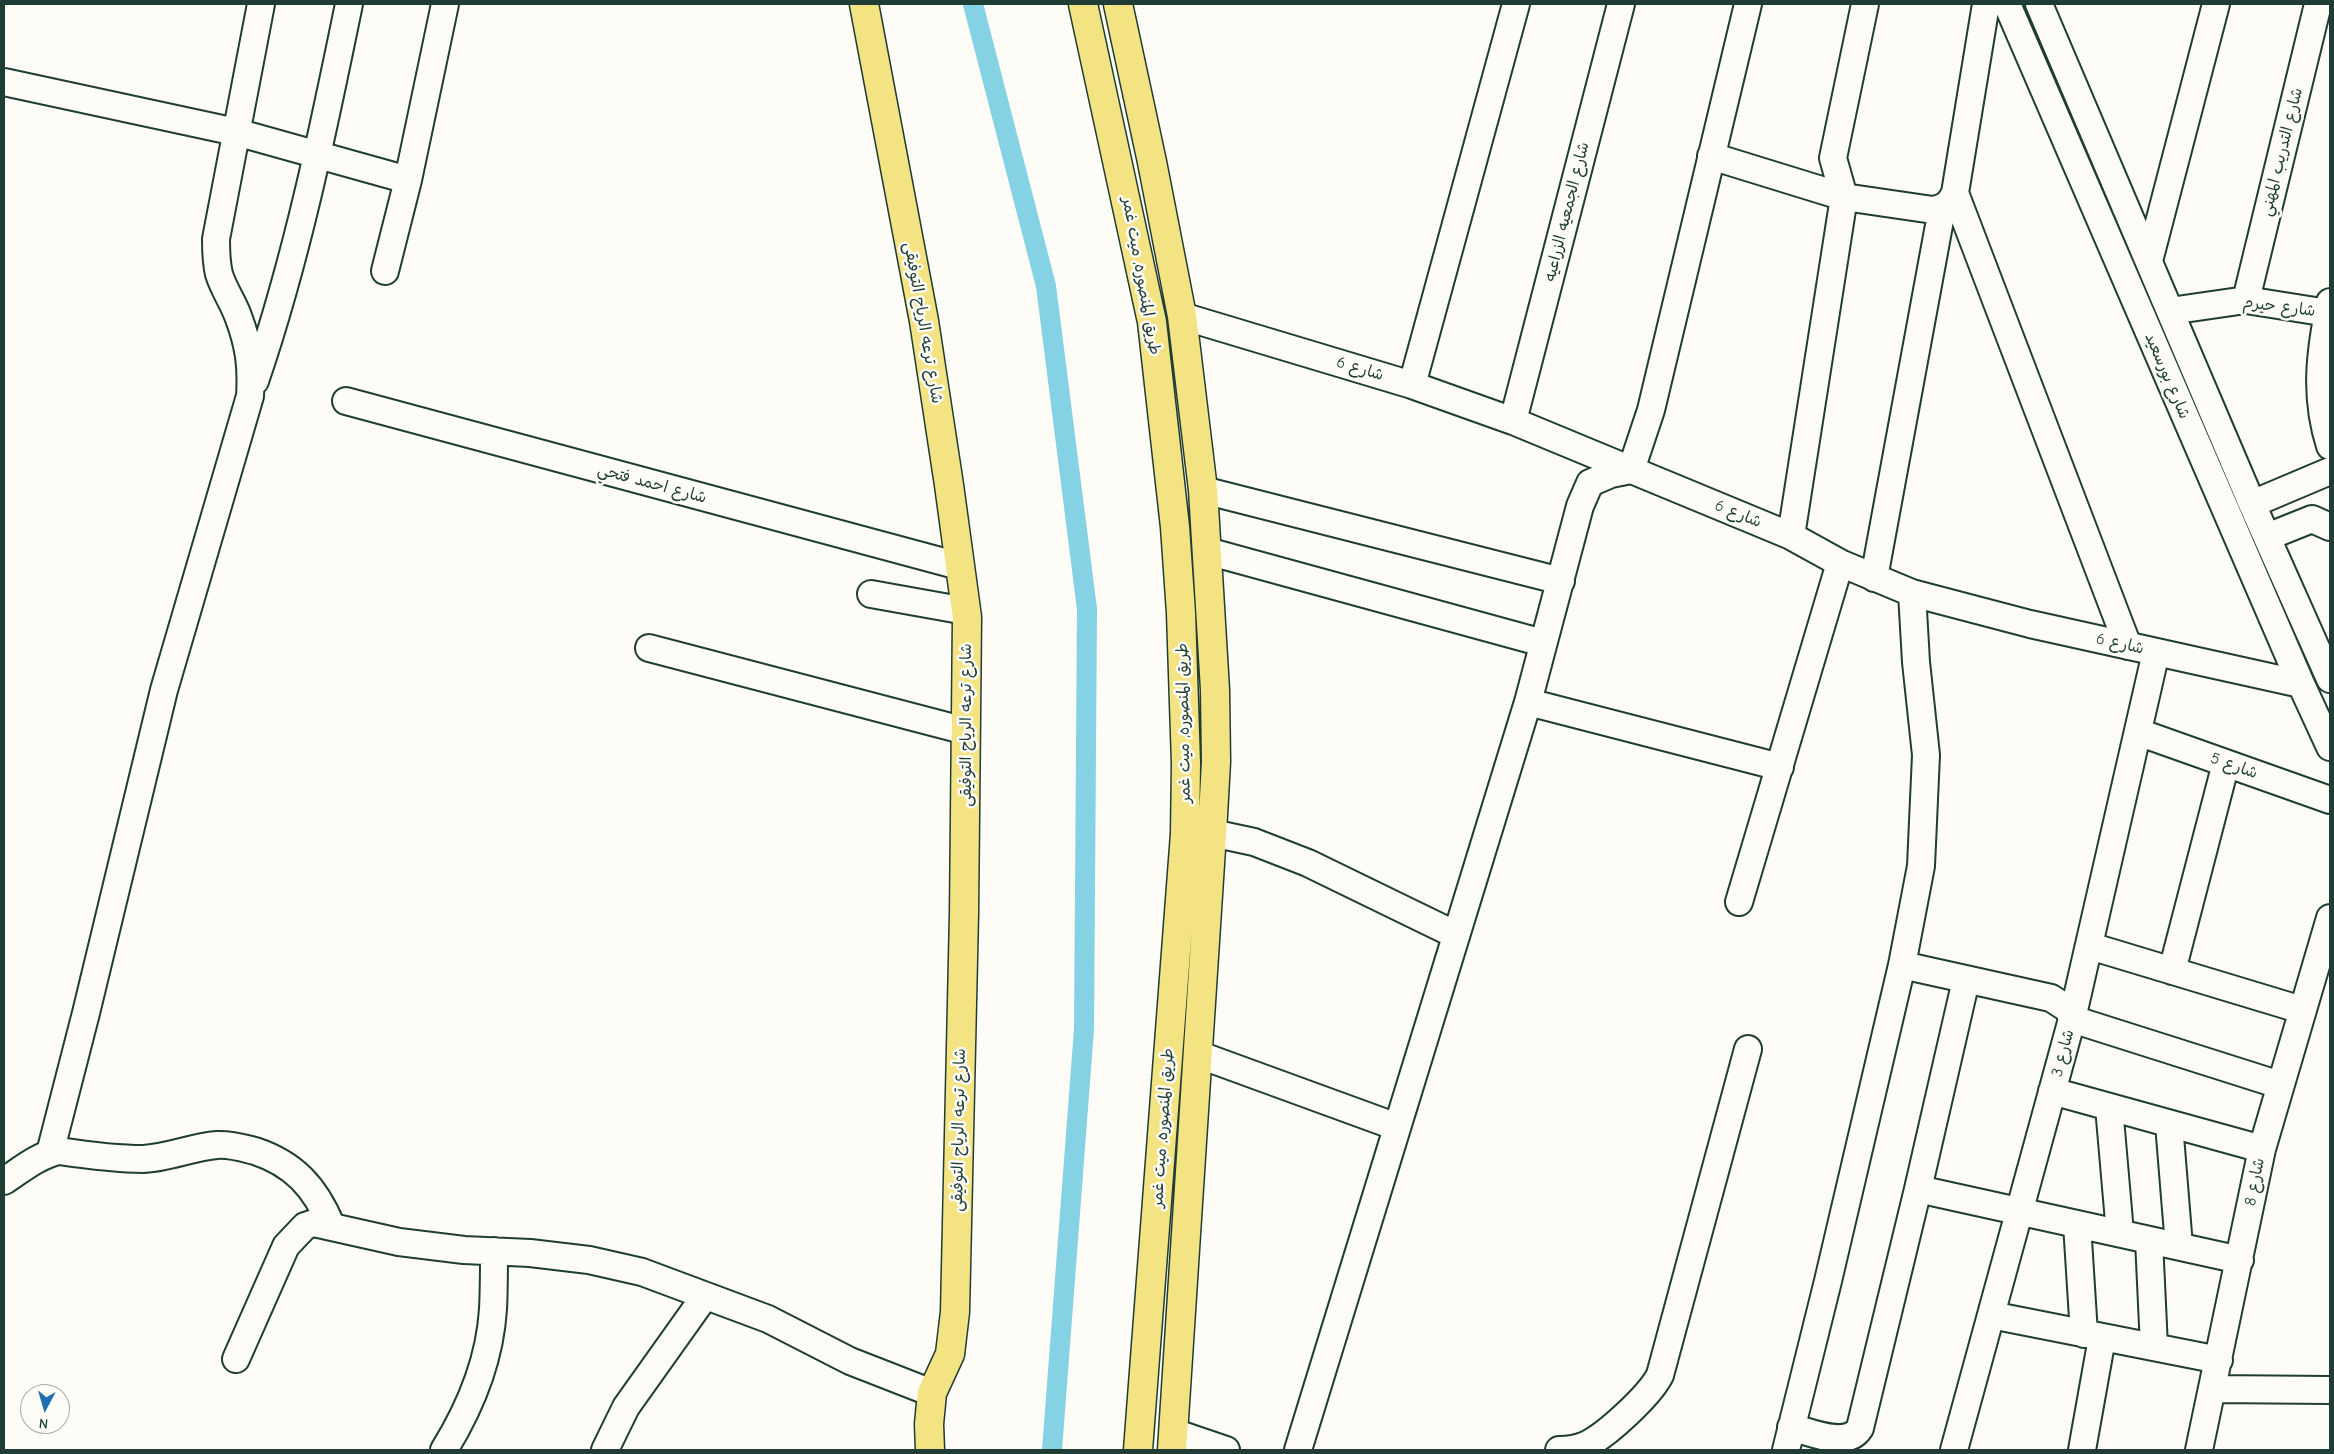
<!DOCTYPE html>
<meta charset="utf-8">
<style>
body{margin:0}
#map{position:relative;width:2334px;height:1454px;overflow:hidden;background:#fdfcf7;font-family:"Comic Neue",sans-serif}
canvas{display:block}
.frame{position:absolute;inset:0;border:5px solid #1f3d34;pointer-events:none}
.north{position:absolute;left:20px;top:1384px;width:50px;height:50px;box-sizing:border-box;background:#fdfcf7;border:1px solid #a4b0a9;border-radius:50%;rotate:186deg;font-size:14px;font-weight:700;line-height:20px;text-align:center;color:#1f3d34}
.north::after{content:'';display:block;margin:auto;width:18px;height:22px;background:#1f6fb2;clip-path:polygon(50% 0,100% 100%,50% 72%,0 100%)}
</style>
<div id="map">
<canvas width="2334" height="1454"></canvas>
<div class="frame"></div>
<div class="north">N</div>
</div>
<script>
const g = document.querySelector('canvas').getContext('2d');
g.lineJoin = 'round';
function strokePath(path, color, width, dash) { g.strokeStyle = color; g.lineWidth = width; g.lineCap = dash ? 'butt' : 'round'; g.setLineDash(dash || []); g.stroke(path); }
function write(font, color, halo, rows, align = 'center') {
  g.font = font + ' "Comic Neue","Playpen Sans Arabic",sans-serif'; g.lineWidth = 5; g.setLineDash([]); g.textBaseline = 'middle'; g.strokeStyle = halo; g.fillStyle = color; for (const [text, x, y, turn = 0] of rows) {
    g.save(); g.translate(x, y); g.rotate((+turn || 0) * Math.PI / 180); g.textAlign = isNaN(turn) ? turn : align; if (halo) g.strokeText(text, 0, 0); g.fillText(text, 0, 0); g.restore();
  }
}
const canal = new Path2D(`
 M973,4L1046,286L1087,609L1084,1029L1052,1450`);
const minor = new Path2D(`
 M2007,4L2301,684L2330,747
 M2039,4L2252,504L2330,679
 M4,82L236,132L408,180
 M1711,156L1844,197L1933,210C1944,208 1950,204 1955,193L1986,4
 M1955,193L2128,646
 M2149,261L2216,4
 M385,271L408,180L445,4
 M2246,300L2318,4
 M2330,302C2320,352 2314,396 2330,446
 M2170,311L2246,300L2328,313
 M1182,316L1412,385L1513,421L1791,536L1840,563L1912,593L2030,624L2301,684
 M255,381C297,258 323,131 349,4
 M1412,385L1516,4
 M346,401L959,566
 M1513,421L1621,4
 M1203,490L1561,581
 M2252,504L2330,471
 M1791,536L1844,197L1833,158L1865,4
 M2267,537L2312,519L2330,527
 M1207,551L1543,643
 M1874,578L1942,209
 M871,594L966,611
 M649,648L966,731
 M1528,702L1780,767
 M2138,732L2330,800
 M1212,833L1254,842L1308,863L1456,935
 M1739,902L1840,563
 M2090,946L2302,1010
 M1902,965L2051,998L2068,1009L2072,1019L2280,1085
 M2172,971L2226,763
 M1197,1054L1397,1127
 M2052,1091L2262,1149
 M2109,1107L2120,1233
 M2169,1124L2179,1246
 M50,1153L86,1013L164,690L250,396C252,366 249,345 238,316C233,302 223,288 219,274C216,262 216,251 216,239L261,4
 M4,1181C21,1170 39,1155 59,1151C86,1155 115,1159 143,1159C168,1158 192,1147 217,1145C230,1144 243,1148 255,1151C294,1164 315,1187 331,1225
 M1918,1189L2240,1260
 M2077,1224L2084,1334
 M2149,1240L2154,1347
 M1991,1315L2219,1360
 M236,1359L286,1246L305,1226L314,1223L399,1242L464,1250L530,1253L589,1260L642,1272L768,1319L850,1361L932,1393
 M2213,1389L2330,1390
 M1791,1427C1810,1432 1847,1449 1860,1428L1918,1189L1966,980
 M1173,1432L1226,1450
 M444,1450C470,1408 490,1359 493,1309C494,1290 494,1270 494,1251
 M605,1450L626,1407L705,1296
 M1298,1450L1528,702L1580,506L1590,483L1611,474L1631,470L1651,410L1748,4
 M1559,1450C1568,1450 1577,1449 1586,1445C1607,1435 1650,1395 1660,1375L1748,1049
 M1786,1450L1828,1281L1902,965L1921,866L1926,755L1916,662L1912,593
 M1954,1450L2072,1019L2156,652
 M2082,1450L2102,1338
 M2199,1450L2262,1149L2330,918`);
const major = new Path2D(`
 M864,4L924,321L949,485L967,617L964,914L955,1312L950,1354L932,1393L929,1424L930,1450`);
const highway = new Path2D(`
 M1083,4L1152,322L1175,527L1181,613L1186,764L1185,834L1138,1450
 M1118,4L1152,162L1182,316L1203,490L1215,690L1216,762L1212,833L1172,1450`);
const streetNames = [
 ["شارع التدريب المهني",2282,152,-76],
 ["شارع الجمعيه الزراعيه",1567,212,-76],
 ["طريق المنصوره, ميت غمر",1141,276,80],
 ["شارع حيرم",2279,307,7],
 ["شارع ترعه الرياح التوفيقى",923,323,80],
 ["شارع 6",1360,369,17],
 ["شارع بورسعيد",2167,376,67],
 ["شارع احمد فتحي",652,484,15],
 ["شارع 6",1738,514,22],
 ["شارع 6",2120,644,13],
 ["طريق المنصوره, ميت غمر",1184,723,-91],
 ["شارع ترعه الرياح التوفيقى",966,725,-90],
 ["شارع 5",2234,766,20],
 ["شارع 3",2063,1053,-75],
 ["طريق المنصوره, ميت غمر",1163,1128,-86],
 ["شارع ترعه الرياح التوفيقى",959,1130,-89],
 ["شارع 8",2255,1182,-79]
];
strokePath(canal, '#84d2e3', 20);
strokePath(minor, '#1f3d34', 30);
strokePath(major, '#1f3d34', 31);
strokePath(highway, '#1f3d34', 31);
strokePath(minor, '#fdfcf7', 26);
strokePath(major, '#f4e382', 28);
strokePath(highway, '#f4e382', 28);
write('16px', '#1f3d34', '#fdfcf7', streetNames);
</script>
